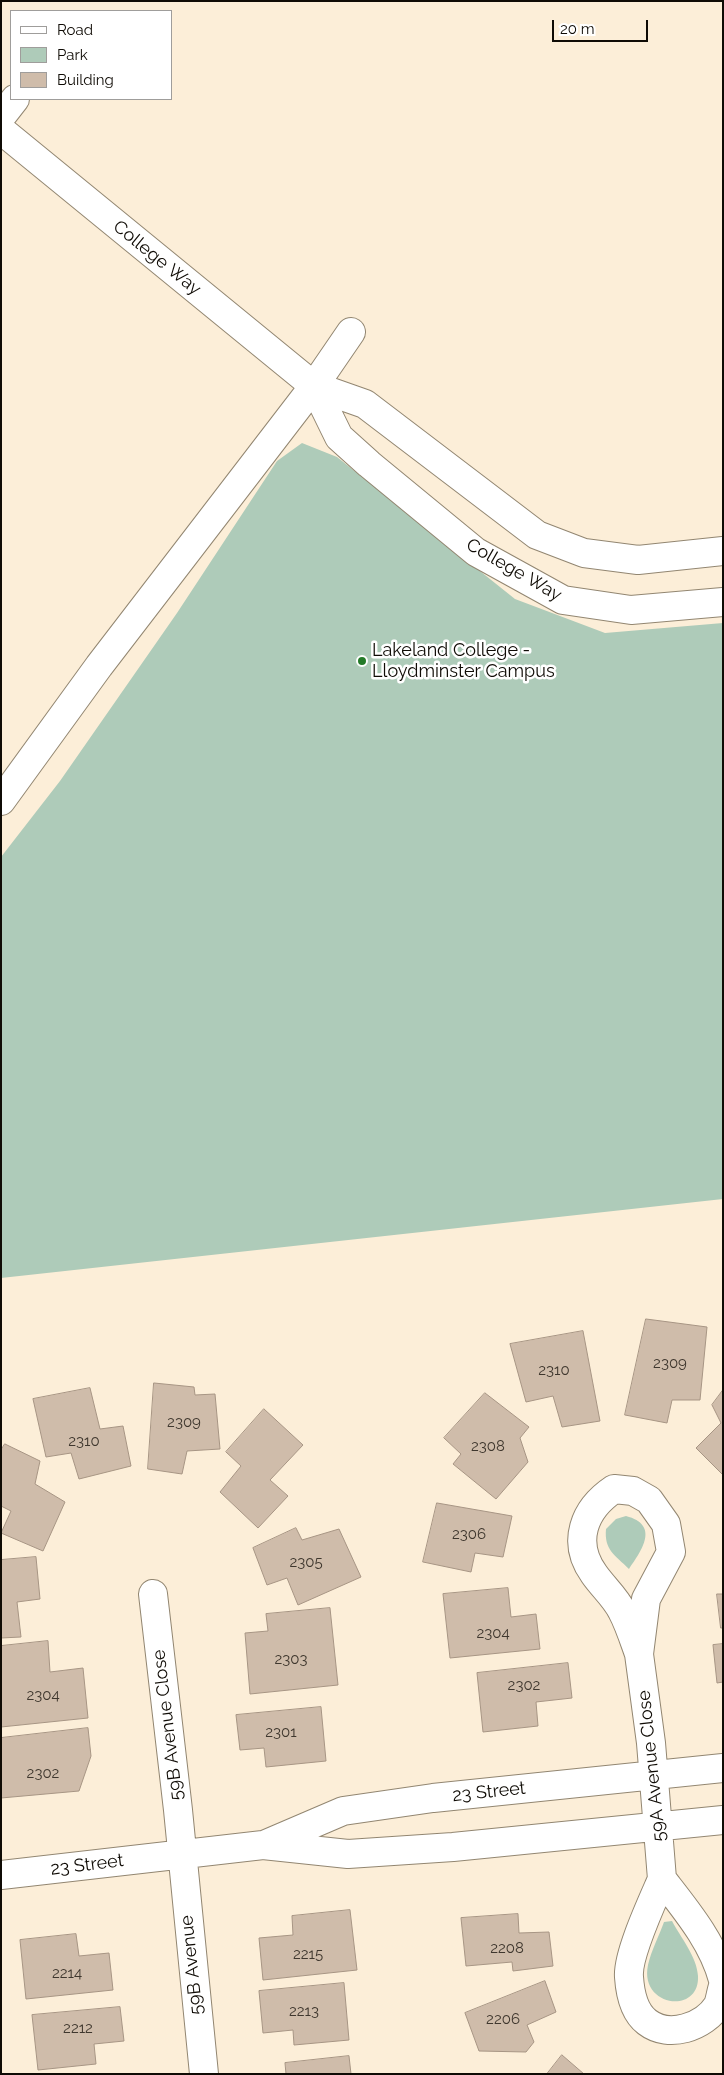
<!DOCTYPE html>
<style>
body{margin:0}
#map{position:relative;width:724px;height:2075px;overflow:hidden;background:#fceed8;font-family:Raleway,sans-serif}
canvas{display:block}
.frame{position:absolute;inset:0;border:2px solid #0f0b05;pointer-events:none}
.legend{position:absolute;left:10px;top:10px;width:162px;height:90px;box-sizing:border-box;background:#fff;border:1px solid #9f9d9b;margin:0;padding:6px 9px;list-style:none;font-size:15px;color:#0f0b05}
.legend li{display:flex;align-items:center;gap:10px;height:25px}
.legend b{width:25px;border:1px solid #9f9d9b}
.scale{position:absolute;left:552px;top:20px;width:96px;height:22px;box-sizing:border-box;border:2px solid #0f0b05;border-top:0;padding-left:6px;font-size:15px;line-height:18px;white-space:nowrap;color:#0f0b05;-webkit-text-stroke:4px #fff;paint-order:stroke}
</style>
<div id="map">
<canvas width="724" height="2075"></canvas>
<div class="frame"></div>
<ul class="legend">
<li><b style="height:6px;background:#fff"></b>Road</li>
<li><b style="height:14px;background:#aecbb9"></b>Park</li>
<li><b style="height:14px;background:#cfbcaa"></b>Building</li>
</ul>
<div class="scale">20 m</div>
</div>
<script>
const g = document.querySelector('canvas').getContext('2d');
g.lineJoin = 'round';
function fill(path, color) { g.fillStyle = color; g.fill(path, 'evenodd'); }
function strokePath(path, color, width, dash) { g.strokeStyle = color; g.lineWidth = width; g.lineCap = dash ? 'butt' : 'round'; g.setLineDash(dash || []); g.stroke(path); }
function write(font, color, halo, rows, align = 'center') {
  g.font = font + ' Raleway,sans-serif'; g.lineWidth = 5; g.setLineDash([]); g.textBaseline = 'middle'; g.strokeStyle = halo; g.fillStyle = color; for (const [text, x, y, turn = 0] of rows) {
    g.save(); g.translate(x, y); g.rotate((+turn || 0) * Math.PI / 180); g.textAlign = isNaN(turn) ? turn : align; if (halo) g.strokeText(text, 0, 0); g.fillText(text, 0, 0); g.restore();
  }
}
const green = new Path2D(`
 M302,443L337,457L515,599L605,633L723,623V1199L1,1278V857L60,781L177,613L277,461Z
 M626,1516C660,1525 642,1550 629,1569C615,1555 604,1550 606,1529L616,1519Z
 M672,1921C681,1938 697,1957 698,1976C700,2015 639,2007 648,1965C651,1951 659,1936 664,1922Z`);
const building = new Path2D(`
 M646,1319L707,1327L700,1400H672L667,1423L625,1415Z
 M583,1331L600,1421L562,1427L553,1396L526,1402L510,1344Z
 M154,1383L194,1387L195,1395L215,1394L220,1449L187,1451L182,1474L148,1469Z
 M90,1388L100,1429L123,1426L131,1466L79,1479L71,1453L46,1457L33,1399Z
 M723,1390V1475L696,1448L721,1423L712,1405Z
 M485,1393L529,1427L520,1438L528,1462L496,1499L453,1464L461,1454L444,1438Z
 M264,1409L303,1445L270,1480L288,1496L258,1528L220,1492L241,1466L226,1452Z
 M5,1444L40,1461L35,1484L65,1502L43,1551L1,1533L11,1511L1,1506V1450Z
 M437,1503L512,1516L503,1557L475,1553L471,1572L423,1562Z
 M296,1528L302,1540L339,1529L361,1577L298,1605L287,1578L267,1585L253,1548Z
 M36,1557L40,1599L17,1602L21,1637L1,1638V1560Z
 M508,1588L511,1617L536,1614L540,1649L450,1658L443,1594Z
 M717,1594H723V1628H721Z
 M330,1608L338,1685L250,1694L245,1633L268,1631L266,1614Z
 M48,1641L50,1672L83,1668L88,1718L1,1727V1646Z
 M723,1644V1682L717,1683L713,1645Z
 M568,1663L572,1698L536,1702L538,1726L483,1732L477,1673Z
 M321,1707L326,1761L266,1767L264,1748L240,1750L236,1715Z
 M88,1728L91,1756L79,1791L1,1798V1738Z
 M350,1910L357,1970L263,1980L259,1938L293,1935L292,1916Z
 M518,1914L519,1933L549,1932L553,1966L513,1971L512,1962L466,1966L461,1918Z
 M76,1934L79,1956L109,1953L113,1990L26,1999L20,1940Z
 M545,1981L556,2012L527,2025L534,2042L526,2052L479,2051L465,2013Z
 M344,1983L349,2040L294,2045L293,2030L263,2033L259,1991Z
 M120,2007L124,2041L94,2044L96,2064L38,2070L32,2015Z
 M562,2055L584,2074H547Z
 M349,2056L351,2074H286L285,2063Z`);
const minor = new Path2D(`
 M1,117L15,99
 M1,130L314,386L365,404L537,535L584,553L638,560L723,551
 M314,386L339,437L369,464L476,552L563,600L631,610L723,602
 M1,801L99,666L314,386L351,332
 M614,1489L633,1491L649,1500L666,1524L671,1552L646,1599L639,1654C634,1640 629,1624 622,1611C615,1597 603,1587 594,1574C571,1542 584,1509 614,1489Z
 M153,1594L178,1810L204,2074
 M639,1654L651,1743L662,1879
 M266,1844L343,1811L433,1798L723,1768
 M1,1875L263,1845L348,1854L453,1847L723,1820
 M723,1980C713,1942 686,1910 662,1879C653,1900 627,1955 629,1977C630,1992 634,2012 647,2022C669,2039 704,2027 718,2005C720,2000 721,1992 723,1986`);
const markers = [
 [362,661,5,"#237a28"]
];
const numberNames = [
 ["2309",670,1363],
 ["2310",554,1370],
 ["2309",184,1422],
 ["2310",84,1441],
 ["2308",488,1446],
 ["2306",469,1534],
 ["2305",306,1562],
 ["2304",493,1633],
 ["2303",291,1659],
 ["2302",524,1685],
 ["2304",43,1695],
 ["2301",281,1732],
 ["2302",43,1773],
 ["2208",507,1948],
 ["2215",308,1954],
 ["2214",67,1973],
 ["2213",304,2011],
 ["2206",503,2019],
 ["2212",78,2028]
];
const streetNames = [
 ["College Way",157,258,39],
 ["College Way",514,570,30],
 ["59B Avenue Close",168,1725,-97],
 ["59A Avenue Close",652,1766,-96],
 ["23 Street",489,1792,-6],
 ["23 Street",87,1865,-7],
 ["59B Avenue",192,1965,-96]
];
const poiNames = [
 ["Lakeland College -",372,651],
 ["Lloydminster Campus",372,672]
];
fill(green, '#aecbb9');
fill(building, '#cfbcaa');
strokePath(building, '#a79584', 1);
strokePath(minor, '#928671', 30);
strokePath(minor, '#fff', 28);
for (const [x, y, r, color] of markers) { const dot = new Path2D(); dot.arc(x, y, r, 0, 2 * Math.PI); g.fillStyle = color; g.fill(dot); strokePath(dot, '#fff', 2); }
write('15px', '#3f372e', null, numberNames);
write('18px', '#0f0b05', '#fff', streetNames);
write('18px', '#0f0b05', '#fff', poiNames, 'left');
</script>
